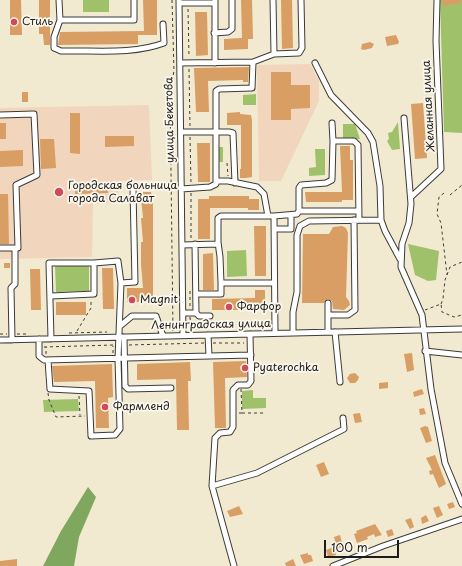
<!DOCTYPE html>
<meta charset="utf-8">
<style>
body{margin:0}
#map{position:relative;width:462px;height:566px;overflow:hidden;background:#f1ead1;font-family:"Playpen Sans",sans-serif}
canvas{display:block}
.scale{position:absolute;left:324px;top:540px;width:75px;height:18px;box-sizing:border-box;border:2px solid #1c1c1c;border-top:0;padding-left:5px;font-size:12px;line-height:14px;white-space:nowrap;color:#1c1c1c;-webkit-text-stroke:3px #fbf7ec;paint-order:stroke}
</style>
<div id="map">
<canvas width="462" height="566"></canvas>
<div class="scale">100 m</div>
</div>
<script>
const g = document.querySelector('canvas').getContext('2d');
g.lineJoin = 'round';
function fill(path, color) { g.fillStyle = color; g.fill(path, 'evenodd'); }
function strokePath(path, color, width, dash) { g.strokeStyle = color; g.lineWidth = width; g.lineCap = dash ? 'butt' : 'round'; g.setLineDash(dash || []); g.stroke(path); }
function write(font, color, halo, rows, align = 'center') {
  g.font = font + ' "Playpen Sans",sans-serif'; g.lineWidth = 3.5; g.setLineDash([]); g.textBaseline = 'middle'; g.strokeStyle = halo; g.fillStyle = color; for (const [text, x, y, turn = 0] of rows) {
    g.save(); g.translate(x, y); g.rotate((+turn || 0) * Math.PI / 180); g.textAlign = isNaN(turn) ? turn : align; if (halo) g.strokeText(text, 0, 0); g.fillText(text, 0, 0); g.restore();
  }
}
const built = new Path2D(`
 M310,64L319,80V101L281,181H259L257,65Z
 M149,105L152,180L119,181V203L93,204L92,257L0,259V108Z`);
const green = new Path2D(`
 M83,0H109V12H83Z
 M440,0H462V133L444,132Z
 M256,94V105H243V95Z
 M398,122L400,149L392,150L387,141L389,139L388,133L392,132Z
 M343,124H355L360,139H343Z
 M219,147H223V162H219Z
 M315,149H325V175L309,176V168L316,167Z
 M408,244L439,251L436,280L428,281L415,275Z
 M246,250L247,276L227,277V251Z
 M55,266H89V291L56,292Z
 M253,390V398H266V408L242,409V391Z
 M78,399L79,411L44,412L43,400Z`);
const forest = new Path2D(`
 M88,487L96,497L79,537L74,566H43L61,531Z`);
const building = new Path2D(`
 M10,0H21L22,35H10Z
 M39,0H50V45H44L43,34H39Z
 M143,0H157V35H138V44L58,45L60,32L144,31Z
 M241,0H252L253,39H248V49L224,50V39L242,38Z
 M281,0H292L293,48L282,49Z
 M442,0H461V3L443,6Z
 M195,12H207L208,55L196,56Z
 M396,35L399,42L398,44L387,46L385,37Z
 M370,42L374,44L372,48L364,50L361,49L362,44Z
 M249,67L248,82H243V80L208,81L209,112H196L194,68Z
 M271,72H291V85H310V108L291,109V120H271Z
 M22,92H28V102H22Z
 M423,103L427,158L415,159L411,104Z
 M240,112V114L251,115L252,120V177L246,178H240V169H241V125H227V113Z
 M70,113H80V154L70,153Z
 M0,123H6V139H0Z
 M105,136H134V146L105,147Z
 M40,139H54L56,168L41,169Z
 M197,143H210V182H198Z
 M340,146H350V160H353V200H342V202H306L305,192H342Z
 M23,150V166L0,167V151Z
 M75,182H107L108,193L75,194Z
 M143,192H151L153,202V302H127V288H143L141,265V242H143L141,218H143L141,197H143Z
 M0,194H8L9,244H0Z
 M209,196H249V199H259V210H248V208H210V239H198V199H209Z
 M254,226H266V276H255Z
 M342,226L346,228L348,233L346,297L349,301L350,305L344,310L333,309L332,301L328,299L325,301L324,303H302L303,234H329L333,227Z
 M213,253L214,290H203V254Z
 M4,263H10V268H4Z
 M102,268H113L114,309H103Z
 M30,269H40L41,310H31Z
 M255,290H265V310H212V299L255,298Z
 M56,302H86V315H56Z
 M412,353L414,370L407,372L404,354Z
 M246,361L247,377L225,378L226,428H215L213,362Z
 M190,362L191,381H188L189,430H177L176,379L137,380V364Z
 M112,364L113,397L108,398L109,428H96L95,381L54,382L52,366Z
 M355,373L359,377L358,380L355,383H350L347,378L350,374Z
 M388,382V388L379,389V383Z
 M422,389L424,394L414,397L413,392Z
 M424,408L426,414L420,415L419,409Z
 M360,413L362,422L355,423L353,414Z
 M425,426L428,427L432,441L426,443L420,428Z
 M435,455L446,484L439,488L433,474L430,475L429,471L432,470L426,458Z
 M324,462L329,474L321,477L316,465Z
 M453,502L455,507L449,509L447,504Z
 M239,506L243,514L230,517L227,511Z
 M439,506L443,515L437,518L433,508Z
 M426,515L429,521L422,524L421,518Z
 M411,518L414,527L410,529L405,520Z
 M375,524L382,535L375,537L374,534L367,537L368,539L357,543L354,534L357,533L356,531Z
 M392,529L394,535L388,537L386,531Z
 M340,535L343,547L337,548L334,537Z
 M334,547L336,555L328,557L326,550Z
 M308,553V555H311L313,561L304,564L300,555Z
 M17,559V566H0V561Z
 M293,559L296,566H286L285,563Z`);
const path = new Path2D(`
 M172,0L174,71L170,93L173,331
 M188,9L189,57
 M189,69L190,127
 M190,137L191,183
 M227,163L228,176
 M137,187L140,185H177
 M191,193V239
 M444,193L439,197L437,214L441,223L447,275
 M450,195L462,185
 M190,291V308
 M441,304L443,299L445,280L450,267L462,262
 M425,310L441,304L442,312L454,317L462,315
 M190,317L191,330
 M77,331L91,308V299
 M69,333L107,332
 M0,334H7
 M17,334H29
 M213,343H244
 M129,345L204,343
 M44,347L114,345
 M113,353V346
 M46,354V347
 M48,393L49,400L56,417L85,416
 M79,396L80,415
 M239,413H242L241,389
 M242,413H263`);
const minor = new Path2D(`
 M59,0L60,20H134V0
 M179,0L183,335
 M273,0L274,54
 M179,3H215V1
 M215,3V63
 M60,20L54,37V48L61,51C94,50 132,55 164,43L163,24
 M214,33L228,32L232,29V0
 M180,63L253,62L274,54L299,53L302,48L301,0
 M315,63L331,95L368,133L373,142L380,186L381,220L385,231L400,259
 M0,115L34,114L37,175L16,185L18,248H0
 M404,118L411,204L409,223L402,244L401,267L422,315L431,389L445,463L462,504
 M332,123L333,141
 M181,132H229L233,133L235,183
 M217,181H228L257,187L264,194L268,216
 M181,189L210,187L216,184V91L219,89L252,88L253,62
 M411,197L441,169L436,41L437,0
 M299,211H359
 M274,216L297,214L299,211V188L301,185L326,183L332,180L333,141H354L358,145L359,220
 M274,229H291V215
 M195,244L196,313
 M182,245L218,244
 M121,283L135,282L133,189
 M221,283L220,257L218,242V218L221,216H274L275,333
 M196,294H221V283H274
 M51,296L94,294V263H49L51,339
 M328,303V332
 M183,313H196L199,316H210
 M328,315H348L355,310L354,220
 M120,326L132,316H156L163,336
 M335,332L340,382
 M293,333V312L297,292V235L300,226L309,221L381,220
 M208,335L209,356
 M124,337L125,386L128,389L171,388
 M39,339V356L44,360L251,355
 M0,340L462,329
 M12,340L11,288L15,284V248
 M425,351L462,355
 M48,360L50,389L89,391L91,436L115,435L120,429L118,359L121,283L118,261L94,263
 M212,486L257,473L344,429L343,418
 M234,566L212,486L215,438L220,433L230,432L233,427V390L238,385H248L251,381L250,334
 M333,566L383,546L462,519`);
const markers = [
 [14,22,4,"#d1495b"],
 [59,192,5,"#d1495b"],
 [132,300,4,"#d1495b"],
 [229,307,4,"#d1495b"],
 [245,368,4,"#d1495b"],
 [105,407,4,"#d1495b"]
];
const poiNames = [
 ["Стиль",22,22],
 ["Городская больница",68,186],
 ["города Салават",68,199],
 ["Magnit",140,300],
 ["Фарфор",237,307],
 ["Pyaterochka",253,368],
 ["Фармленд",113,407]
];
const streetNames = [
 ["Желанная улица",429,106,-93],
 ["улица Бекетова",170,120,-91],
 ["Ленинградская улица",211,325,-1]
];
fill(built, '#f1d5bd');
fill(green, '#9fc16a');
fill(forest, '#7fa75e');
fill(building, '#d99e63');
strokePath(minor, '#3c3b37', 7);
strokePath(path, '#3c3b37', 1, [3, 3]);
strokePath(minor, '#fff', 5);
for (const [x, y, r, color] of markers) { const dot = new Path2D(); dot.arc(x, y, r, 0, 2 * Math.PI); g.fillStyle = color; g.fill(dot); strokePath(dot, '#fbf7ec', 1.5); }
write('11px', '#1c1c1c', '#fbf7ec', poiNames, 'left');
write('11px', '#1c1c1c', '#fbf7ec', streetNames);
</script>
